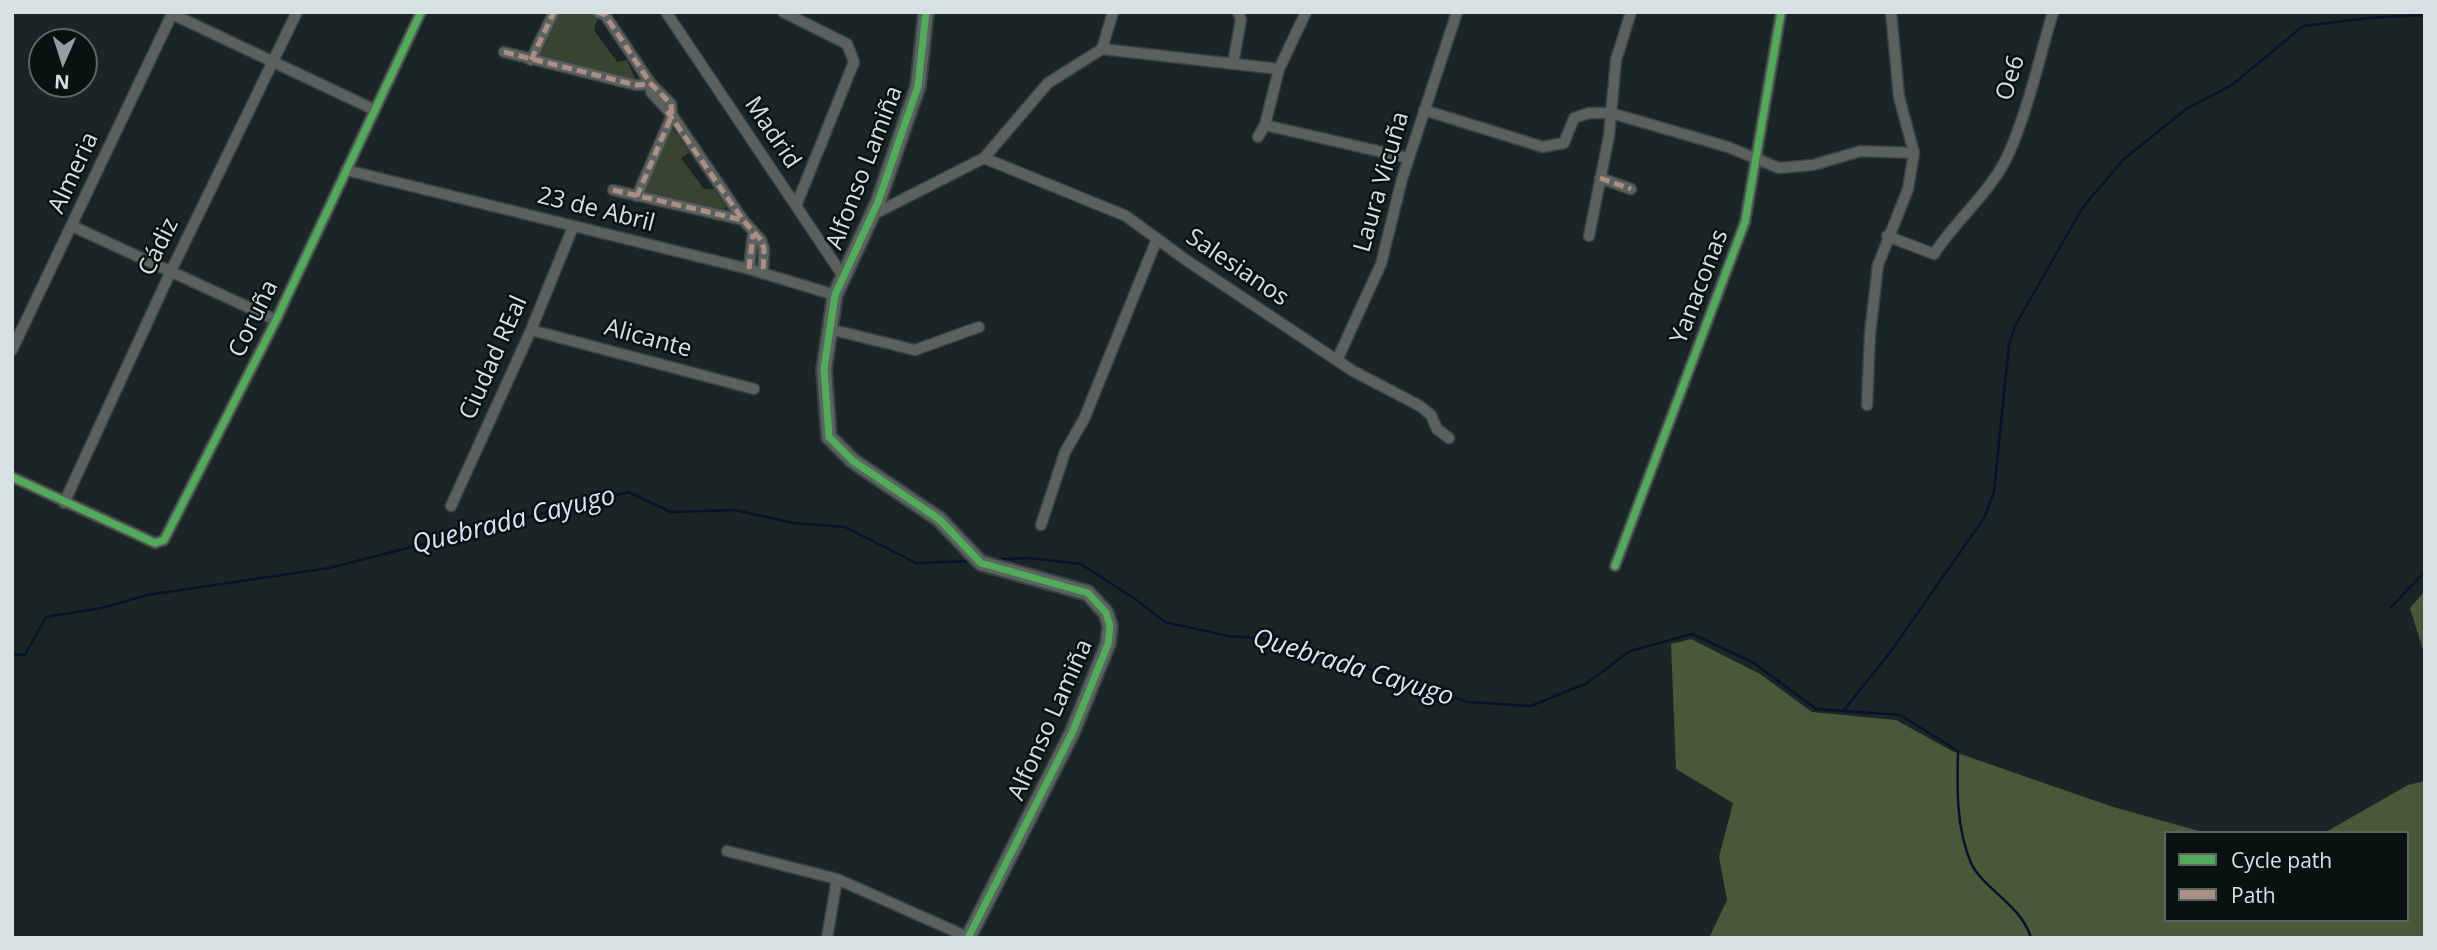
<!DOCTYPE html>
<meta charset="utf-8">
<style>
body{margin:0}
#map{position:relative;width:2437px;height:950px;overflow:hidden;background:#1a2626;font-family:"Open Sans",sans-serif}
canvas{display:block}
.frame{position:absolute;inset:0;border:14px solid #d6e2e2;pointer-events:none}
.legend{position:absolute;left:2164px;top:831px;width:245px;height:91px;box-sizing:border-box;background:#091111;border:2px solid #5b6565;margin:0;padding:9px 12px;list-style:none;font-size:21px;color:#d6e2e2}
.legend li{display:flex;align-items:center;gap:14px;height:35px}
.legend b{width:35px;border:2px solid #5b6565}
.north{position:absolute;left:28px;top:28px;width:70px;height:70px;box-sizing:border-box;background:#091111;border:2px solid #5b6565;border-radius:50%;rotate:183deg;font-size:19px;font-weight:700;line-height:28px;text-align:center;color:#d6e2e2}
.north::after{content:'';display:block;margin:auto;width:24px;height:32px;background:#94a0a0;clip-path:polygon(50% 0,100% 100%,50% 72%,0 100%)}
</style>
<div id="map">
<canvas width="2437" height="950"></canvas>
<div class="frame"></div>
<ul class="legend">
<li><b style="height:9px;background:#51ab58"></b>Cycle path</li>
<li><b style="height:9px;background:#ac8f84"></b>Path</li>
</ul>
<div class="north">N</div>
</div>
<script>
const g = document.querySelector('canvas').getContext('2d');
g.lineJoin = 'round';
function fill(path, color) { g.fillStyle = color; g.fill(path, 'evenodd'); }
function strokePath(path, color, width, dash) { g.strokeStyle = color; g.lineWidth = width; g.lineCap = dash ? 'butt' : 'round'; g.setLineDash(dash || []); g.stroke(path); }
function write(font, color, halo, rows, align = 'center') {
  g.font = font + ' "Open Sans",sans-serif'; g.lineWidth = 5; g.setLineDash([]); g.textBaseline = 'middle'; g.strokeStyle = halo; g.fillStyle = color; for (const [text, x, y, turn = 0] of rows) {
    g.save(); g.translate(x, y); g.rotate((+turn || 0) * Math.PI / 180); g.textAlign = isNaN(turn) ? turn : align; if (halo) g.strokeText(text, 0, 0); g.fillText(text, 0, 0); g.restore();
  }
}
const green = new Path2D(`
 M553,12H591L598,17L594,30L617,62L627,60L635,78L631,80L534,57Z
 M671,127L690,152L681,158L704,189H714L726,207L719,212L644,193Z`);
const forest = new Path2D(`
 M2425,591V656L2410,608Z
 M1691,639L1760,674L1812,712L1896,720L1952,751L2110,806L2206,833H2166V920H2407V833H2324L2408,785L2425,781V938H1709L1727,900L1719,857L1733,803L1676,769L1671,644Z`);
const stream = new Path2D(`
 M992,560L1028,558L1081,564L1135,599L1165,622L1228,636L1281,640L1468,702L1531,706L1587,683L1630,651L1692,634L1754,663L1816,709L1900,715L1958,751C1957,787 1956,828 1971,863C1984,890 2021,904 2031,938
 M2390,608L2425,572
 M12,654L25,655L46,617L102,608L147,595L329,568L628,492L671,512L735,510L793,523L845,527L916,563L971,561
 M1844,710L1891,651L1984,518L1994,492L2009,344L2015,326L2083,207L2124,159L2186,109L2232,85L2303,26L2369,18L2425,15`);
const street = new Path2D(`
 M597,12L605,15L651,84L671,104L672,115L637,196
 M666,12L843,276
 M783,12L847,44L854,62L796,206
 M172,14L375,110
 M1102,49L1279,69
 M504,52L636,85L651,84
 M531,60L554,12
 M1233,64L1241,19L1238,12
 M651,84V92L672,115L743,220
 M1424,110L1543,147L1564,143L1574,118L1589,113H1611L1728,147L1779,168L1813,165L1861,151L1914,153
 M1265,125L1408,158
 M1258,137L1265,125L1279,69L1306,12
 M984,158L1126,216L1186,260L1353,371L1420,406L1431,415L1437,429L1449,438
 M346,170L749,269L835,295
 M1600,178L1631,189
 M613,190L743,220L761,240L764,249L763,272
 M872,215L984,158L1048,83L1102,49L1113,12
 M72,226L276,320
 M1589,236L1609,136L1616,60L1631,12
 M1887,236L1934,254C1956,220 1991,192 2008,155C2028,111 2039,59 2053,12
 M749,269L753,234
 M829,329L915,350L979,327
 M531,330L754,389
 M12,350L173,12
 M1337,360L1381,264L1402,179L1457,12
 M1867,405L1870,334L1878,265L1908,189L1914,153L1899,97L1891,12
 M12,477L155,543L164,540L276,320L421,12
 M64,503L171,271L297,12
 M451,506L531,330L573,227
 M1041,525L1065,452L1084,419L1157,239
 M1615,566L1745,222L1781,12
 M727,851L837,879L970,938
 M827,938L837,879`);
const secondary = new Path2D(`
 M926,12L918,86L878,202L835,295L824,369L829,437L853,461L939,519L981,563L1088,593L1106,613L1110,626L1108,644L1072,733L968,938`);
const quiet = new Path2D(`
 M597,12L605,15L651,84L671,104L672,115L637,196
 M504,52L636,85L651,84
 M531,60L554,12
 M667,111L743,220
 M1600,178L1631,189
 M613,190L743,220L761,240L764,249L763,272
 M749,269L753,234`);
const cycleway = new Path2D(`
 M926,12L918,86L878,202L835,295L824,369L829,437L853,461L939,519L981,563L1088,593L1106,613L1110,626L1108,644L1072,733L968,938
 M12,477L155,543L164,540L276,320L421,12
 M1615,566L1745,222L1781,12`);
const streetNames = [
 ["Oe6",2011,78,-73],
 ["Madrid",772,133,56],
 ["Alfonso Lamiña",865,168,-69],
 ["Almeria",74,173,-65],
 ["Laura Vicuña",1382,182,-74],
 ["23 de Abril",596,210,14],
 ["Cádiz",159,247,-64],
 ["Salesianos",1237,268,34],
 ["Yanaconas",1700,287,-69],
 ["Coruña",254,319,-64],
 ["Alicante",648,339,15],
 ["Ciudad REal",494,358,-66],
 ["Alfonso Lamiña",1051,720,-66]
];
const waterNames = [
 ["Quebrada Cayugo",514,521,-14],
 ["Quebrada Cayugo",1353,668,17]
];
fill(green, '#394430');
fill(forest, '#485839');
strokePath(stream, '#06132c', 2.5);
strokePath(street, '#394343', 13);
strokePath(secondary, '#394343', 18);
strokePath(street, '#5a615e', 10);
strokePath(secondary, '#5a6360', 14);
strokePath(quiet, '#ac8f84', 5, [10, 5]);
strokePath(cycleway, '#51ab58', 7);
write('24px', '#d6e2e2', '#091111', streetNames);
write('italic 26px', '#d7e5fd', '#091111', waterNames);
</script>
